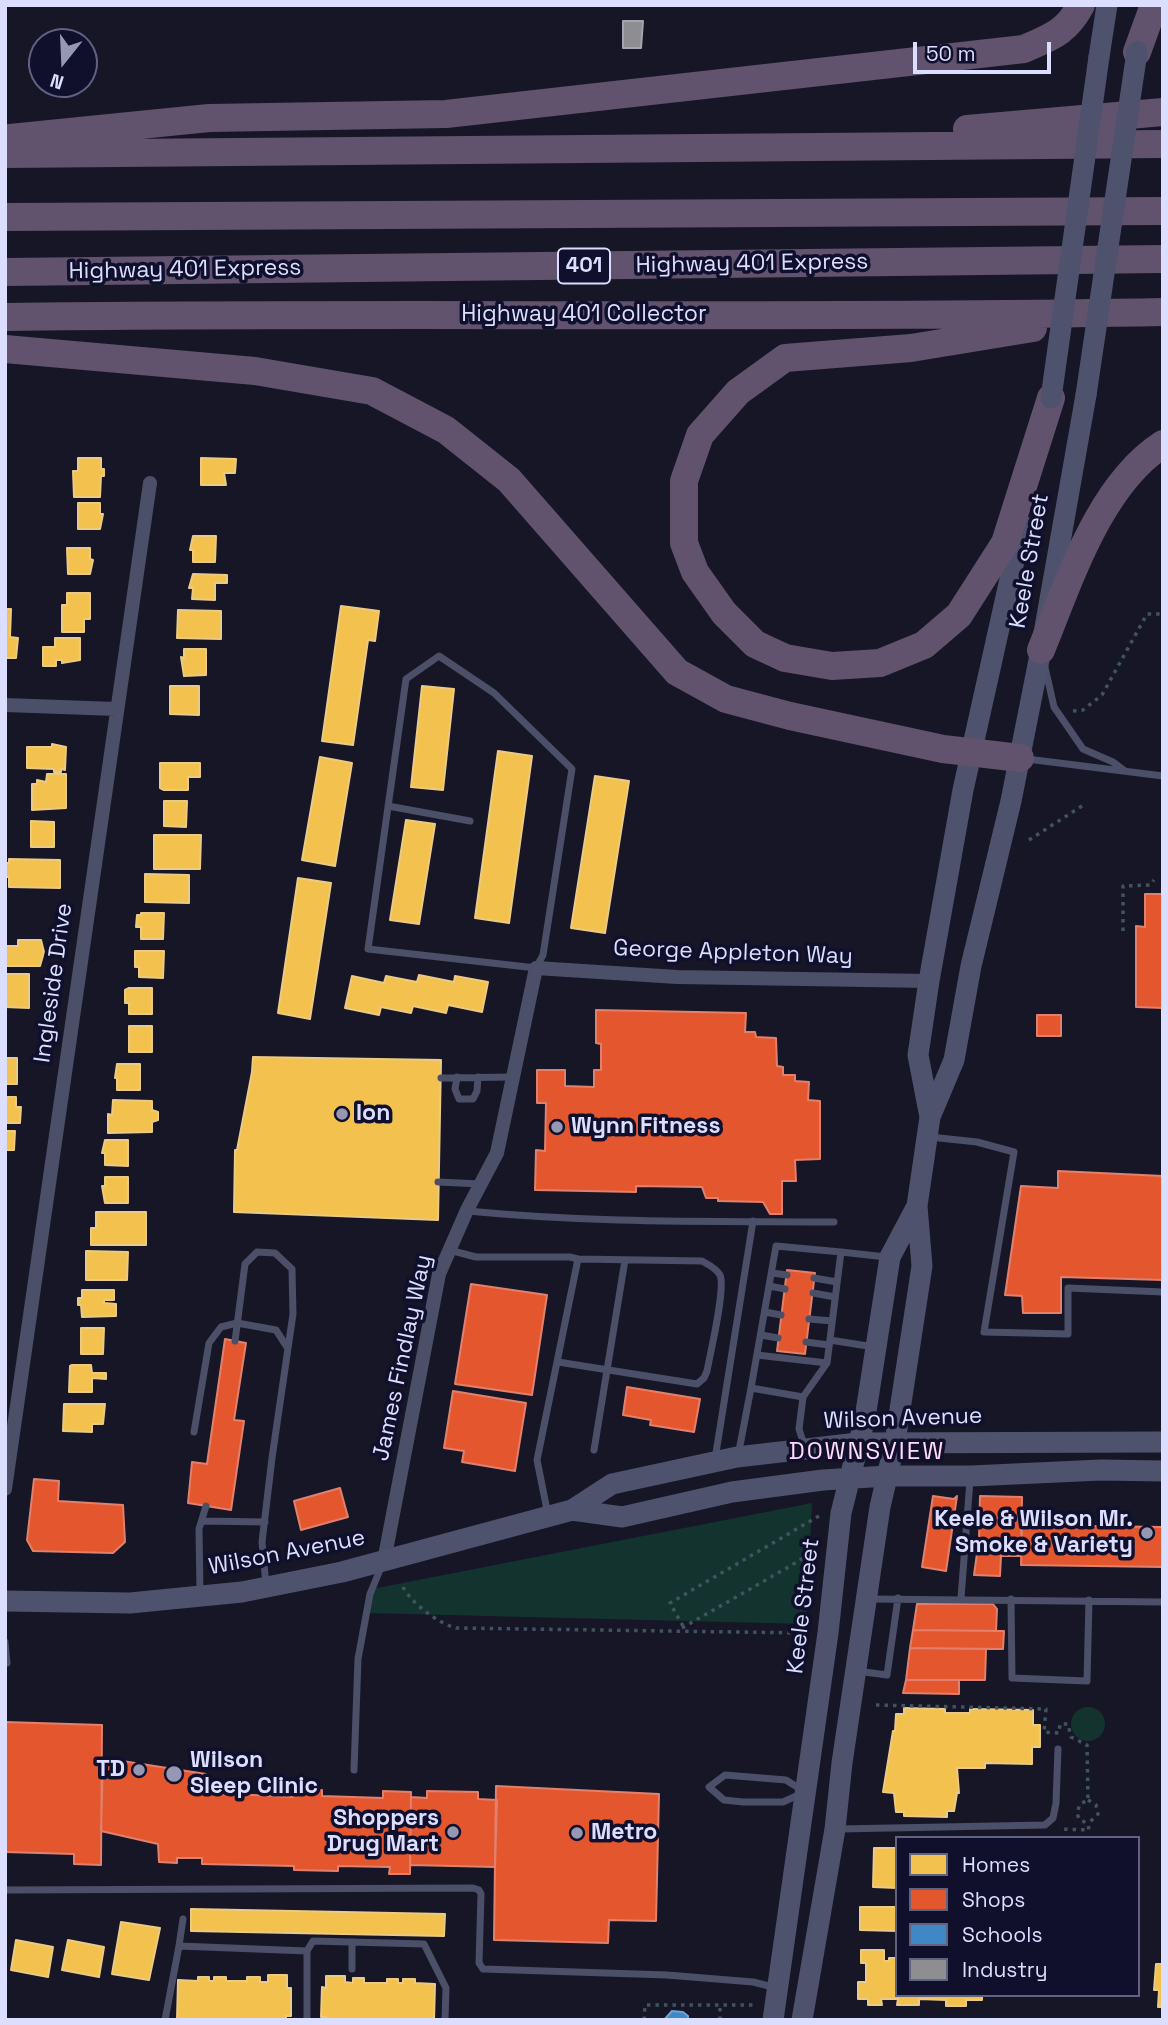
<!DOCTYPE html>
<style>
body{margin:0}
#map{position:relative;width:1168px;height:2025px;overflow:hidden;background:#161627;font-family:"Space Grotesk",sans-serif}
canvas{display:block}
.frame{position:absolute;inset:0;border:7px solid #dbdeff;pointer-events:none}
.legend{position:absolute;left:895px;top:1836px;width:245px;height:161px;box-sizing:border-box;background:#10102d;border:2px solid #616281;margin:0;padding:9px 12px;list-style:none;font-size:21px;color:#dbdeff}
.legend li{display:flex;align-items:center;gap:14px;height:35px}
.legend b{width:35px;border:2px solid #616281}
.north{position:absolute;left:28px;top:28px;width:70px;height:70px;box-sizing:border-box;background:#10102d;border:2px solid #616281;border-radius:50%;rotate:198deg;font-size:19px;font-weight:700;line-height:28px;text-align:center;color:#dbdeff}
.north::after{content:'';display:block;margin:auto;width:24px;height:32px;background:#9698b3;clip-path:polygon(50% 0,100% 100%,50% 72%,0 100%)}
.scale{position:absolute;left:913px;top:42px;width:138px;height:32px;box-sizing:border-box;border:4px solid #dbdeff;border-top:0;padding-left:9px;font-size:21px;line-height:24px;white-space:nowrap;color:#dbdeff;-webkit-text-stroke:5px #10102d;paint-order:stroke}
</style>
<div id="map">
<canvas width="1168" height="2025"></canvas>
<div class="frame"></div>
<ul class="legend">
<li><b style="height:19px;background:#f2c14e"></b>Homes</li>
<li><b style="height:19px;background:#e4572e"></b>Shops</li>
<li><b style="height:19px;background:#3f88c5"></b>Schools</li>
<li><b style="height:19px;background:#8d8d92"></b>Industry</li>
</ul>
<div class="north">N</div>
<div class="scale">50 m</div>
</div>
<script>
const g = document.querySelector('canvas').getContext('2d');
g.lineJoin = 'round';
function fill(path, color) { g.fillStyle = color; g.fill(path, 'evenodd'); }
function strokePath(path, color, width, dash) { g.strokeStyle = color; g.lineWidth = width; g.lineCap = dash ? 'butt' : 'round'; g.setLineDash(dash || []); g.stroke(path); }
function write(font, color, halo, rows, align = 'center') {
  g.font = font + ' "Space Grotesk",sans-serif'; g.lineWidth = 7; g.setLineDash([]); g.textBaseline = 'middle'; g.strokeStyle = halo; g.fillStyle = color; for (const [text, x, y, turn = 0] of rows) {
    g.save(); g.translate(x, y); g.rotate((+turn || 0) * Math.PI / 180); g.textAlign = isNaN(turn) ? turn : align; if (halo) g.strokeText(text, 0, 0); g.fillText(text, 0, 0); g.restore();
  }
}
const green = new Path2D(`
 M812,1503L806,1624L367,1613L372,1589Z
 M1071 1724a17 17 0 1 1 34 0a17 17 0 1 1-34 0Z`);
const homes = new Path2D(`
 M78,458H101V469H104V476H101L100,497H74L73,471H78Z
 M201,458L236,459L235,473H224L226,485H201Z
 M78,503H100V514H103L100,529H78Z
 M193,536H216L215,562H193V550H190Z
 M67,548H90V559L93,560L90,574H68Z
 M193,574L227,575V583H215V600L192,599L193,588H189Z
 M67,593H90V619H84V632H62V605H67Z
 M341,606L379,611L375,641L368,640L353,745L322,741Z
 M5,609H11L10,637L18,638L16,658H5Z
 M178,610L221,611V639L177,638Z
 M55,638H80V660L62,663V660H56V666H43V647H55Z
 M184,649H206V675L184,676L181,657L184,658Z
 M170,686H199V715L170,714Z
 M422,686L454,689L443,790L411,787Z
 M52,744L66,747L65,770L61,769V772H54V769L27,768V747H52Z
 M498,751L532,756L509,923L475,918Z
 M320,757L352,763L335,866L302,860Z
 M160,763H200V777H188V790H164L160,788Z
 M47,774H66V808L32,810V784H37V780L46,782Z
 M595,776L629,781L605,933L571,928Z
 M164,801H187L186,827L164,826Z
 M406,820L435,824L419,924L390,920Z
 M31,821L54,822V847H31Z
 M154,835H201L200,869H154Z
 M9,859L60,860V888L9,887V877H5V863H9Z
 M145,874L189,875V903L145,902Z
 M298,878L331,883L310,1019L278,1013Z
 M141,913H164L163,939H141V927H136L137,915H141Z
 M18,940H41L44,952L40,966H5L6,946H18Z
 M135,951H164L163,978L139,977V967H135Z
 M5,974H29V1008L5,1007Z
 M419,975L454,982L455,976L488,982L482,1012L448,1005L446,1013L413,1006L411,1013L381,1007L379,1015L345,1008L352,976L384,983L386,976L417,982Z
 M129,988H152V1014H129V1003H125V990Z
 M129,1026H152V1052H129Z
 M253,1057L441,1060L438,1220L234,1212L235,1150H237L252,1072Z
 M5,1058H17V1084H5Z
 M117,1064H140V1090H117V1078H115Z
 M5,1097H16V1107H21L20,1123H5Z
 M113,1100L152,1101V1110L158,1112V1120L152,1122V1132L108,1133V1114L112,1115Z
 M5,1131H15L14,1150H5Z
 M105,1140H128V1166L105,1165V1153H102Z
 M105,1177H128V1203H105L102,1186H105Z
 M96,1212H146V1245H91V1228H96Z
 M86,1251L128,1252L127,1280H86Z
 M82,1290H114V1300H104V1303L116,1304V1316L82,1317L81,1305H78V1298H82Z
 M81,1328H104L103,1354H81Z
 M72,1365H91L92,1373H106V1379L92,1378V1392H69L70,1366Z
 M64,1404H105L103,1424H92V1432L63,1431Z
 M904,1708L945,1709V1713H970V1709L1033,1710V1725H1040V1747H1032V1764L985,1763V1768H957L959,1793H957L954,1811H947V1817L904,1816V1812H896L894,1793L883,1792L893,1731H895L896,1714H904Z
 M874,1848H897V1888L873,1887Z
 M860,1907H897V1931L860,1930Z
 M191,1909L445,1914L444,1936L191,1931Z
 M121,1922L160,1928L149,1980L112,1974Z
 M16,1940L53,1947L48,1977L11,1970Z
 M68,1940L104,1947L99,1977L62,1970Z
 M861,1950H884V1961H889V1958H897V1995H982V2000H966V2006H946V2000L919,1999V2005H897L898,1999H881L882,2005H868V1999H858V1982H866V1963H861Z
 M1156,1964H1163V2007H1158L1159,1990H1154Z
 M268,1975H287V1988H291V2016H286V2020H177L178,1980L198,1981V1977H209V1981H214V1977H226V1981H247V1977H260V1982H268Z
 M326,1976H345V1982L353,1983V1978H364V1983H387V1979H398V1983H403V1979H415V1983L435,1984L434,2020H326V2017H321L322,1987L326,1988Z`);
const shops = new Path2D(`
 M1145,894H1163V1008L1136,1007V926L1145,927Z
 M596,1010L746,1013L745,1032H755L756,1037L776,1038L777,1066L783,1067V1075H795V1081L809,1082L808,1100L820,1101V1159L795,1160L796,1181H782V1214H770L763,1202L718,1201V1198H706L702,1187L636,1186V1192L535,1190L536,1150L545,1151L546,1103H537V1070H565V1086L594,1087V1070H601V1044L596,1043Z
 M1037,1015H1061V1036H1037Z
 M1058,1171L1163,1176V1280L1061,1277V1313H1023L1022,1296L1005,1295L1021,1186L1058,1188Z
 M787,1270L815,1273L805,1354L777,1351Z
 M471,1284L547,1295L532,1395L455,1384Z
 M225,1339L246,1343L234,1420L244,1421L231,1510L188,1503L192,1462L207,1464Z
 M627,1387L700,1399L694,1432L650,1425L651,1420L623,1415Z
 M453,1391L526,1403L515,1471L462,1462L464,1451L444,1448Z
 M34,1479L59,1481L58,1501L123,1505L125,1542L113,1553L33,1551L27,1540Z
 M340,1488L348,1517L301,1530L294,1501Z
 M933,1496L954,1499L957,1496L946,1571L922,1567Z
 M980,1496L1022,1497L1021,1556H1001L1000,1576L974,1575L979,1539Z
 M1022,1525L1163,1527V1567L1021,1565Z
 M917,1604H993L997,1609L996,1631L913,1630Z
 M913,1630L1004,1631L1003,1649L910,1648Z
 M910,1648L986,1649L985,1680H906Z
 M906,1680H959V1694L903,1693Z
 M5,1722L102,1725L101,1865L74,1864V1854L5,1852Z
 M103,1758L206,1774L213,1793L293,1797V1789L322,1790V1796L383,1798V1791L411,1792L410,1874H389L390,1867L338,1866V1871L294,1870V1866L202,1864V1858H177V1863L159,1862L158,1844L101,1831Z
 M496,1786L659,1794L656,1921L609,1920L608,1943L494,1940Z
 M427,1791L478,1792V1799L497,1800L495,1867L410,1865L411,1797L427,1798Z`);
const schools = new Path2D(`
 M672,2011L683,2012L688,2016V2020H664Z`);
const industry = new Path2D(`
 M623,21H643L641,48H623Z`);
const path = new Path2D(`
 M1073,711L1083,710L1102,695L1147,614H1163
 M1029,840L1085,804
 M1123,931V886L1150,885L1154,880
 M403,1587C412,1604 438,1623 456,1628L807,1633
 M683,1626L670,1603L819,1516
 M682,1628L792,1565L817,1549
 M876,1705L1046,1709L1044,1732L1059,1733L1060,1724H1068L1071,1737L1087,1745L1088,1800L1080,1804L1077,1813L1079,1819L1088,1824L1089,1830L1059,1829
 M1088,1800L1096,1805L1098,1814L1088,1824
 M644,2020L645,2005H757
 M720,2020V2005`);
const lane = new Path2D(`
 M439,656L494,693L572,769L543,955L536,968L368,949L406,679Z
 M1045,667L1054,707L1083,749L1113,762L1125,771
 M1027,759L1163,776
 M388,806L470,821
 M457,1077L455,1089L459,1099H473L477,1091L478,1077
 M441,1078L513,1077
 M930,1137L977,1142L1014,1152L984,1332L1068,1334V1288L1163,1292
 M438,1182L480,1184
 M468,1211C589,1223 713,1221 834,1222
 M449,1250L476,1257H570L578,1259L537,1460L548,1515
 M841,1252L886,1257
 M772,1273L787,1275
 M814,1278L837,1282
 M769,1286L785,1289
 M813,1293L835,1297
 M765,1312L781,1315
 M809,1319L832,1321
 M761,1335L778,1338
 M830,1340L874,1347
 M235,1341L245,1264L257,1252L275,1253L292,1269L293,1314L272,1458L262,1542L266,1585
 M806,1342L829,1345
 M757,1355L827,1363
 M558,1362L697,1384L704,1378L707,1371C710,1354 726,1288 720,1275C716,1268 709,1265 702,1261L578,1259
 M803,1397L751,1388L776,1246L841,1252L827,1363L803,1397L799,1429L805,1448
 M194,1432L209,1343L221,1327L237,1323L276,1330L287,1347
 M594,1450L625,1260
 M738,1456L751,1388
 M715,1459L753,1221
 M203,1521L265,1522
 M200,1592L199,1529L206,1506
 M961,1598L970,1480
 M869,1599L1163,1602
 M1011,1599L1012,1678L1087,1681L1089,1600
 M5,1642L7,1663
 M857,1671L887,1675L898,1598
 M354,1770L358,1659L370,1594L382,1565
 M725,1775L786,1780L805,1792L783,1802H743L724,1800L709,1787Z
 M839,1829L1045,1825L1053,1818L1056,1803L1058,1749
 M5,1890L473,1888L479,1890L481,1894L479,1963L483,1969L667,1975L753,1982L777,1988
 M352,1942V1969
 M179,1946L183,1919
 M307,1951L313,1941L424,1944L446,1988L445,2020
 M165,2020L179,1946L307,1951V2020`);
const street = new Path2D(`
 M5,705L116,709
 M5,1489L150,483
 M384,1561L439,1274L467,1210L497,1153L536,968L677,977L929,981`);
const secondary = new Path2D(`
 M1099,57L1107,5
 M930,1117L918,1055L929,981L963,790L1022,525
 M572,1510L622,1517L732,1492L823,1480L887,1476H971L1101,1470L1163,1471
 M5,1601L130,1603L242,1592L342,1572L572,1510L612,1484L737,1457L858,1443L1163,1442
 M773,2020L828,1633L841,1513L865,1418L890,1257L917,1206
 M802,2020L835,1829L842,1763L880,1507L895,1442L922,1266L917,1206L930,1117L954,1060L971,966L1011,801L1041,650L1086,395`);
const highway = new Path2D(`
 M1137,52L1154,5
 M967,129L1163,112
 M10,138L209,118L446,114L1024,49C1051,37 1066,33 1081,5
 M5,154L1163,144
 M5,217L1163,211
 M5,272L1163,259
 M5,317C391,312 777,319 1163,312
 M1033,328L911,348L785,358L738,392L700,435L684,481V543L695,572L724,613L755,644L785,658L832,666L880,663L924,645L959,615L1005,543L1051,398
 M5,349L255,371L372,391L446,430L509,480L677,672L726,699L790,716L943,749L1020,758
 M1041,650C1069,582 1099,485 1163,444`);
const secondaryBridge = new Path2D(`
 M1086,395L1137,52
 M1051,398L1099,57`);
const markers = [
 [342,1114,7,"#9698b3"],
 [557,1127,7,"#9698b3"],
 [1147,1533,7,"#9698b3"],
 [139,1770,7,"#9698b3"],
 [174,1774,9,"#9698b3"],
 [453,1832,7,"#9698b3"],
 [577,1833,7,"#9698b3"]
];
const shields = [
 [584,266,52]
];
const shieldNames = [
 ["401",584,266]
];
const streetNames = [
 ["Highway 401 Express",752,264,-1],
 ["Highway 401 Express",185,270,-1],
 ["Highway 401 Collector",584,315],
 ["Keele Street",1030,561,-80],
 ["George Appleton Way",733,953,2],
 ["Ingleside Drive",54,983,-82],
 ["James Findlay Way",403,1358,-78],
 ["Wilson Avenue",903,1419,-2],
 ["Wilson Avenue",287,1553,-11],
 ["Keele Street",804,1606,-83]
];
const poiNames = [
 ["Ion",356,1114],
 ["Wynn Fitness",571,1127],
 ["Keele & Wilson Mr.",1133,1520,"right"],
 ["Smoke & Variety",1133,1546,"right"],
 ["Wilson",190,1761],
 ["Sleep Clinic",190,1787],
 ["TD",125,1770,"right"],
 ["Shoppers",439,1819,"right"],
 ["Drug Mart",439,1845,"right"],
 ["Metro",591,1833]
];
const neighbourhoodNames = [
 ["DOWNSVIEW",867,1452]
];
fill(green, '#13332e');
fill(homes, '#f2c14e');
strokePath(homes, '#ebca83', 2);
fill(shops, '#e4572e');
strokePath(shops, '#e1806d', 2);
fill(schools, '#3f88c5');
strokePath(schools, '#6ea2d6', 2);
fill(industry, '#8d8d92');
strokePath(industry, '#a4a5b3', 2);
strokePath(path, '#41535f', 3.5, [3.5, 5]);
strokePath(lane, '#4b4f67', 7);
strokePath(street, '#4b4f67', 14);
strokePath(secondary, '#4e526d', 21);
strokePath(highway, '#61526d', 28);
strokePath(secondaryBridge, '#4e526d', 21);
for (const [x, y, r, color] of markers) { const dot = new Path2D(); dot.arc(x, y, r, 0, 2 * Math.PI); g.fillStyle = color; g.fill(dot); strokePath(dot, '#10102d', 2.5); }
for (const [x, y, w] of shields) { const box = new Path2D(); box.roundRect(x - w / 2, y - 17.5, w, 35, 5); g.fillStyle = '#10102d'; g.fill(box); strokePath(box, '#dbdeff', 2); }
write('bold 21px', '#dbdeff', null, shieldNames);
write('23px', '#dbdeff', '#10102d', streetNames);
write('bold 23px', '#dbdeff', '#10102d', poiNames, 'left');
g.letterSpacing = '2px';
write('24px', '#ffddf9', '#10102d', neighbourhoodNames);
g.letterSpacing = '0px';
</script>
